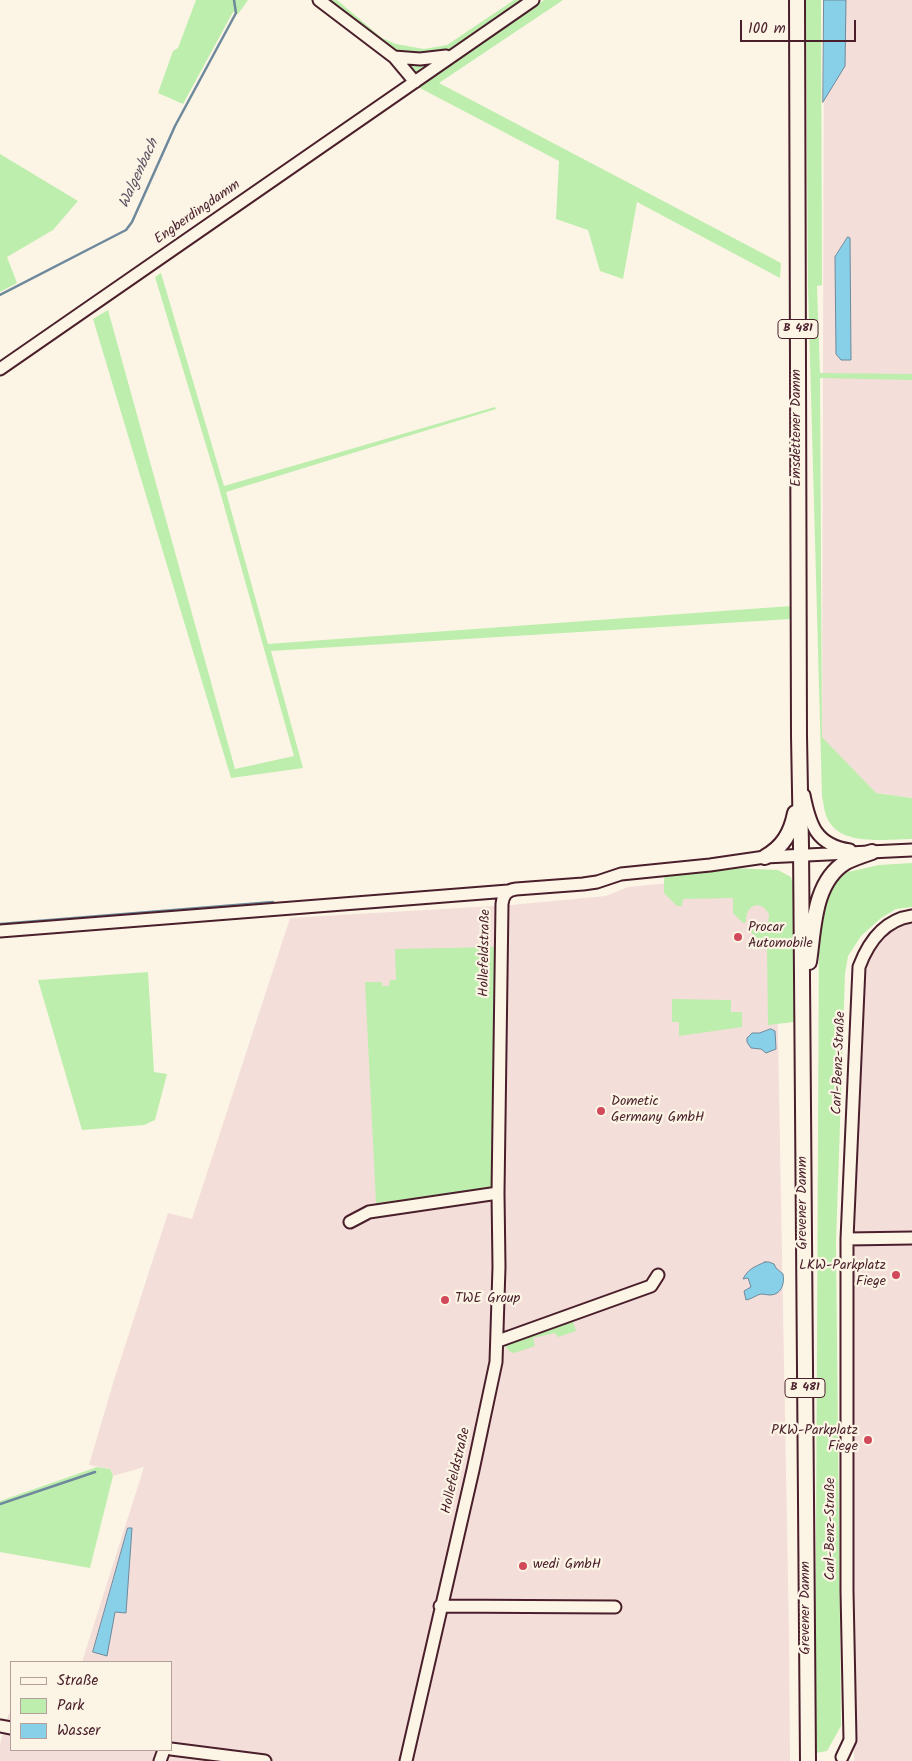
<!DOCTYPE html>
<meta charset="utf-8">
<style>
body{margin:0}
#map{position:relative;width:912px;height:1761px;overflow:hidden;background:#fcf5e5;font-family:Kalam,sans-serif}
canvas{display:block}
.legend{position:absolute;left:10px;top:1661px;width:162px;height:90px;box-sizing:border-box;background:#fcf5e5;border:1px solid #b59f9b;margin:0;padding:6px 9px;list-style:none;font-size:15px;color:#4a1f2b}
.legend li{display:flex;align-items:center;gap:10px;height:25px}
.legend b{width:25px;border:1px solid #b59f9b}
.scale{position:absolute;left:740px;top:20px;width:116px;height:22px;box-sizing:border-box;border:2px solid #4a1f2b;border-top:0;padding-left:6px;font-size:15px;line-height:18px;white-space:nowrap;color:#4a1f2b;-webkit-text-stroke:4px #fcf5e5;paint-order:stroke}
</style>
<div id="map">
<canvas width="912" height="1761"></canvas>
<ul class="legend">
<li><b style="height:6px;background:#fcf5e5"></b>Straße</li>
<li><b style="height:14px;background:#bdeead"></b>Park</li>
<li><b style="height:14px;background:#87d0e8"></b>Wasser</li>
</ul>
<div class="scale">100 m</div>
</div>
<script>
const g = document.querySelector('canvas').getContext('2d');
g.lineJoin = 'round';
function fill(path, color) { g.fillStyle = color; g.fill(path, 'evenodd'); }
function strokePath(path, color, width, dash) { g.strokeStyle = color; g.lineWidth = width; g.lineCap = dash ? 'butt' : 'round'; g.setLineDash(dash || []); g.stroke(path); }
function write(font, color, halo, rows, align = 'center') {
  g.font = font + ' Kalam,sans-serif'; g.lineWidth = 4.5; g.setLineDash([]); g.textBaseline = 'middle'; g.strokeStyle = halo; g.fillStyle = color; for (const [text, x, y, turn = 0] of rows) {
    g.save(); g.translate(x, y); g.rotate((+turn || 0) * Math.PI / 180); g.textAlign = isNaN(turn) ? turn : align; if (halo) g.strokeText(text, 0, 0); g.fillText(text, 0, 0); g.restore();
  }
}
const built = new Path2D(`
 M824,0H912V798L876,793L822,738Z
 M775,875L789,1635L790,1761H0V1744L9,1713L11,1714V1750H171V1662H82L144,1467L113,1476L110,1469L89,1465L114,1380L168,1213L192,1219L290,918L511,905L606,896L628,887L730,877Z
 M912,922V1761H854L853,1282L865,966L886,934Z`);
const green = new Path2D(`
 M196,0H248L238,14L233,12L183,104L158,93L173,51L178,48Z
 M323,0H337L382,38L396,44L424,49L447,45L514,0H525L451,50L420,56L401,53L387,49Z
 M544,0H563L439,83L781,263L780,278L637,202L623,279L600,271L588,230L556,219L559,161L418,87Z
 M806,0H821L822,285L817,286L820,373L912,374V380L820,378L822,737L876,793L912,798V839C888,839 845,846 830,823C824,815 824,805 822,796L808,286Z
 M398,59L441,60L415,78Z
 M0,154L78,201L53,230L7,257L17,283L0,292Z
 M161,273L224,486L495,407L496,409L226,492L268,644L791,606V619L271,651L303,768L231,778L93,319L108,310L235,769L294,756L219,488L155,277Z
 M912,863V907L896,909L881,918L861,936L848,956L845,974L836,1243L841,1726L827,1751L815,1753L819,926L830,883L848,872L879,865Z
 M730,868L778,870L791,877L793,885L794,1022L768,1025L767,948L750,931L751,929H760L768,923L769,915C762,899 745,904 746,922L743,923L733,913V898L683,899L682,906H677L664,893V879L666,873Z
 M495,947V1188L376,1203L365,982H382V986H389L390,980H396L395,949Z
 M148,972L154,1072L167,1074L155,1120L144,1125L82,1130L38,980Z
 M672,999L731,1000V1012H742V1027L679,1036V1022H672Z
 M572,1319L576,1331L558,1337L555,1333L533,1338L535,1346L514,1353L509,1351L504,1344Z
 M97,1467L110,1469L113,1476L90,1568L0,1552V1501Z`);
const water = new Path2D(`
 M824,0H846L845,66L823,102Z
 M848,237L850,238L851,360H841L836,354L835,257Z
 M771,1029L775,1031L776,1049L766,1053L761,1049L751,1048L747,1042V1038L752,1033H759Z
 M765,1262H769L774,1264L776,1268L783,1274C785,1284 781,1295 770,1295C767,1295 764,1294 761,1294C756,1295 752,1299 746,1300L744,1291L751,1287L748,1278L743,1279C748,1269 754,1267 765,1262Z
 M128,1528H132L126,1613L115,1612L107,1656L93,1652Z`);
const stream = new Path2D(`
 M0,295L126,230L132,222L175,126L236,13L234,0
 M0,924L273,902
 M0,1504L95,1472`);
const minor = new Path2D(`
 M319,0L394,57L415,82
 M394,57L420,59L446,56L448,59
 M0,369L533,0
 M804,795C810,825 816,845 850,850
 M0,931L508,891
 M350,1222L369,1212L498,1193
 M847,1239L912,1238
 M498,1341L651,1286L658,1275
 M440,1606L615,1607
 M0,1726L11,1728
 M171,1749L265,1761
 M842,1757L850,1740L847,1591V1239L859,967C868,943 884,920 912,916
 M160,1761L164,1750
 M406,1761L473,1470L496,1362L499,1267L498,1193L502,904C503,895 507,890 516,889L583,884L597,882L621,874L710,865L765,857L912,850`);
const major = new Path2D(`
 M797,0L799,736L801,846L808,1761
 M765,857C783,847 791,833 795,813
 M809,962C814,929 813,882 846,862C854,858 863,855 872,852`);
const markers = [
 [738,937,5,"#d1495b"],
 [601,1111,5,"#d1495b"],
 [896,1275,5,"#d1495b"],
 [445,1300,5,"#d1495b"],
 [868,1440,5,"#d1495b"],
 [523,1566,5,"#d1495b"]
];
const shields = [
 [798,329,40],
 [805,1388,40]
];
const shieldNames = [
 ["B 481",798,329],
 ["B 481",805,1388]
];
const streetNames = [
 ["Engberdingdamm",198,213,-35],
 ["Emsdettener Damm",798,428,-90],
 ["Hollefeldstraße",486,953,-89],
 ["Carl-Benz-Straße",840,1063,-88],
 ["Grevener Damm",804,1203,-90],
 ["Hollefeldstraße",457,1471,-77],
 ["Carl-Benz-Straße",832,1529,-90],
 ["Grevener Damm",807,1608,-90]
];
const poiNames = [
 ["Procar",748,929],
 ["Automobile",748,945],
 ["Dometic",611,1103],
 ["Germany GmbH",611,1119],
 ["LKW-Parkplatz",886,1267,"right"],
 ["Fiege",886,1283,"right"],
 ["TWE Group",455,1300],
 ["PKW-Parkplatz",858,1432,"right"],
 ["Fiege",858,1448,"right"],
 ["wedi GmbH",533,1566]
];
const waterNames = [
 ["Walgenbach",140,174,-65]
];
fill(built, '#f3ded9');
fill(green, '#bdeead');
fill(water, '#87d0e8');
strokePath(water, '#6f899c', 1);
strokePath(stream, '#6f899c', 2.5);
strokePath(minor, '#4a1f2b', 15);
strokePath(major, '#4a1f2b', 18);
strokePath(minor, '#fcf5e5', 11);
strokePath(major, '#fcf5e5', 14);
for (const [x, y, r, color] of markers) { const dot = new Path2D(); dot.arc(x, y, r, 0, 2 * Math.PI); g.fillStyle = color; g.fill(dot); strokePath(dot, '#fcf5e5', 2); }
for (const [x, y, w] of shields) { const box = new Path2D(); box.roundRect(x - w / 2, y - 9.5, w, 19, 4); g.fillStyle = '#fcf5e5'; g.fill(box); strokePath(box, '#4a1f2b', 1); }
write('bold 12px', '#4a1f2b', null, shieldNames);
write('14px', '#4a1f2b', '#fcf5e5', streetNames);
write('14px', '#4a1f2b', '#fcf5e5', poiNames, 'left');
write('italic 15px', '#5c5464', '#fcf5e5', waterNames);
</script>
